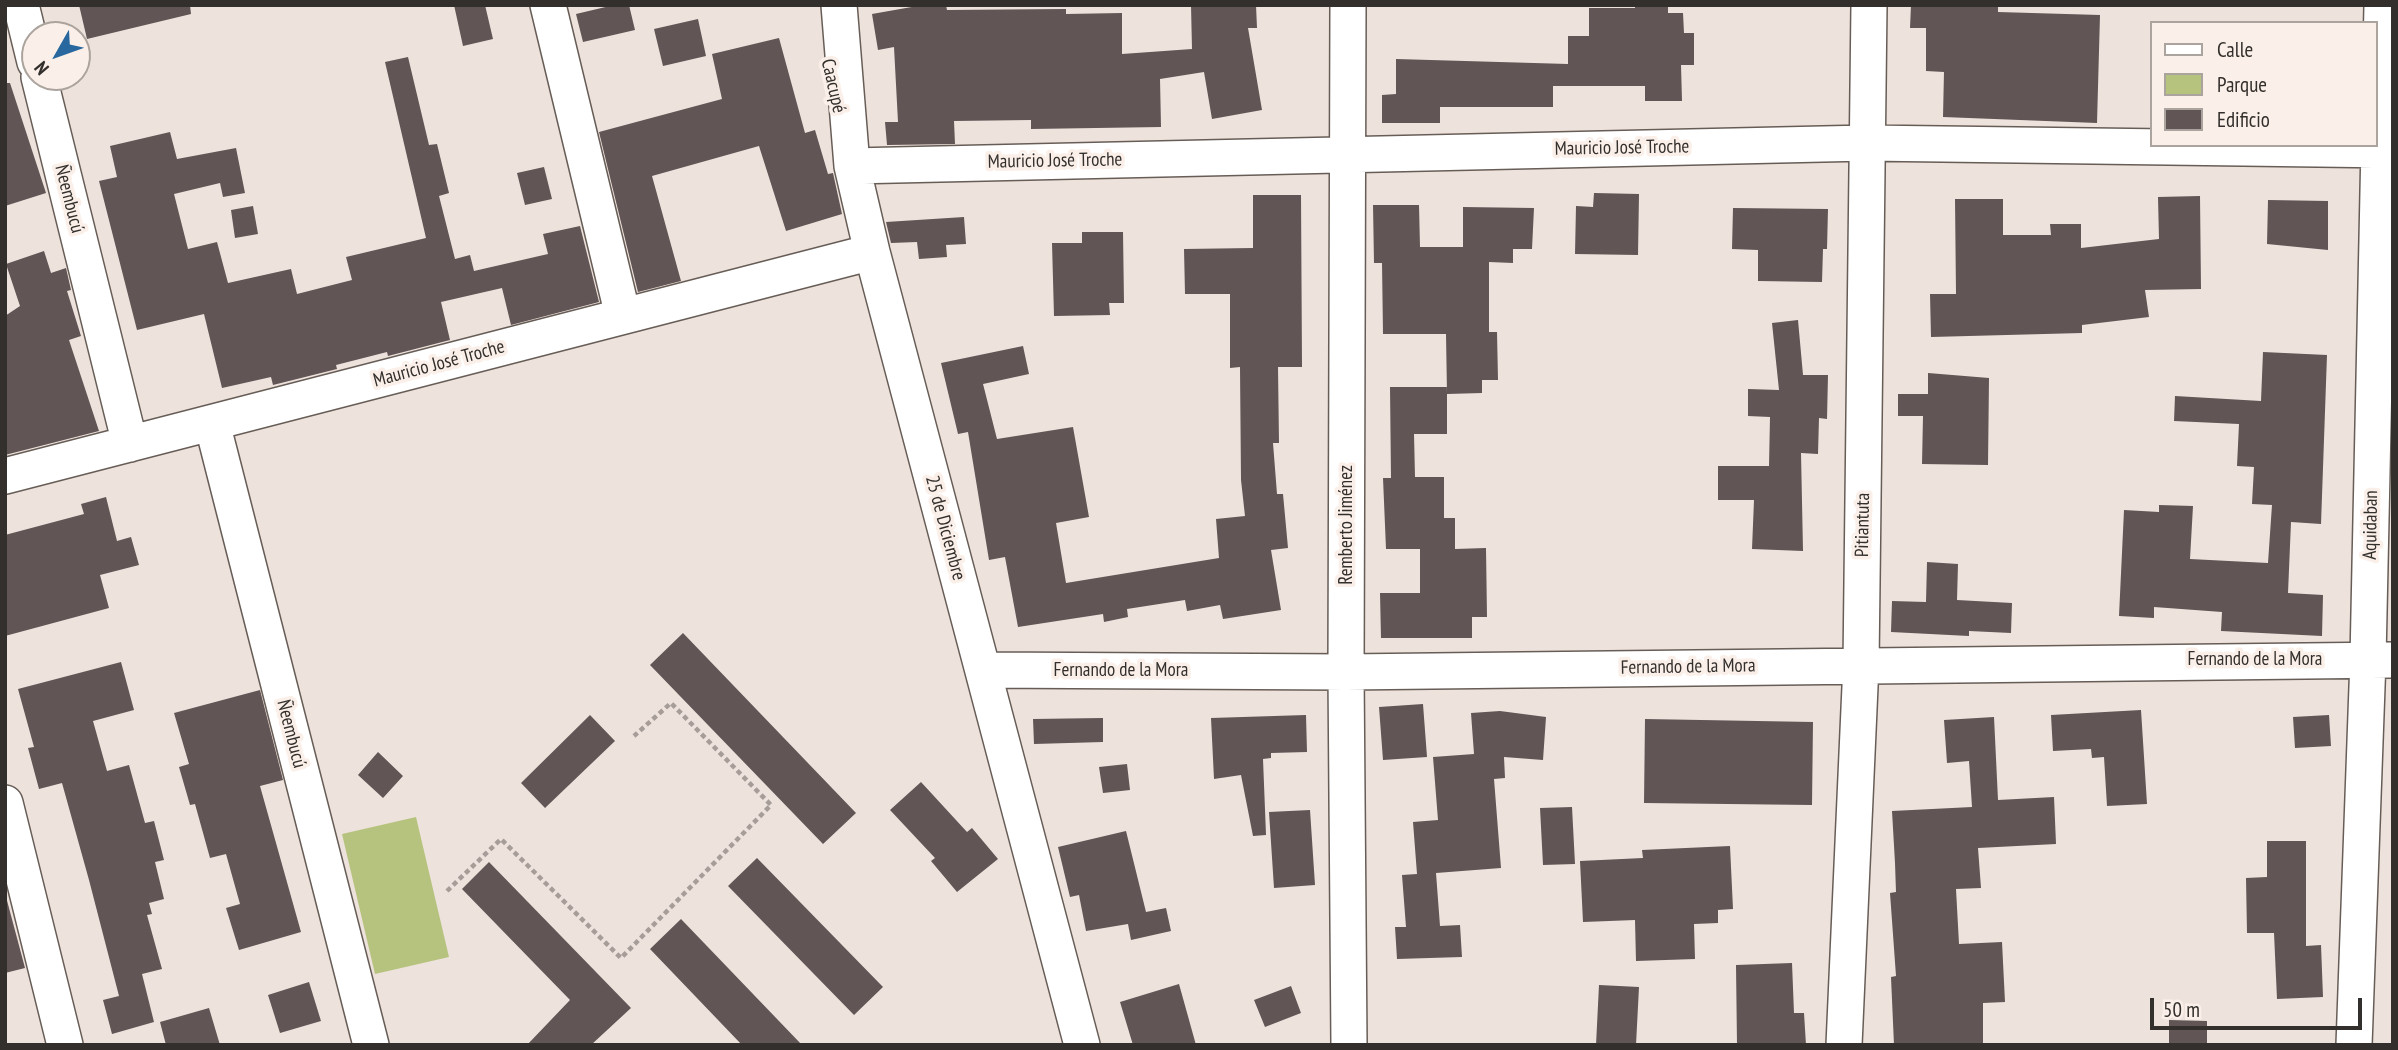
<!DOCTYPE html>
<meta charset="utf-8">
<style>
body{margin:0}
#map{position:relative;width:2398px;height:1050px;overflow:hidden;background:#eee2dc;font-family:"PT Sans Narrow",sans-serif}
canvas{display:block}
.frame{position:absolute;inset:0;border:7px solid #332f2c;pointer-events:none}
.legend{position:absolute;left:2150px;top:21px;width:228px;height:126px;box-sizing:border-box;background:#fbf0e9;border:2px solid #aba39d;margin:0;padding:9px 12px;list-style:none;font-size:21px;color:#332f2c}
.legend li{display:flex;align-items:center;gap:14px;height:35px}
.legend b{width:35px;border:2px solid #aba39d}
.north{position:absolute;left:21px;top:21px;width:70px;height:70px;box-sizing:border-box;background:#fbf0e9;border:2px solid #aba39d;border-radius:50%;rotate:230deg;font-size:19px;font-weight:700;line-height:28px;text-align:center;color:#332f2c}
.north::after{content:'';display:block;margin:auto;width:24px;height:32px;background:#29689e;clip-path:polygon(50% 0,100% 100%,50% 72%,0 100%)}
.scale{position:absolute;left:2150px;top:998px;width:212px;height:32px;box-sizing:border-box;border:4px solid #332f2c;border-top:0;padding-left:9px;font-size:21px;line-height:24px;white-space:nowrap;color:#332f2c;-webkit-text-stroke:5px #fbf0e9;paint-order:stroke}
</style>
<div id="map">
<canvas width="2398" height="1050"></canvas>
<div class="frame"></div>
<ul class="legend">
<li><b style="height:9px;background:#fff"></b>Calle</li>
<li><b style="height:19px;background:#b6c37f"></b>Parque</li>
<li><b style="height:19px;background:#615555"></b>Edificio</li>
</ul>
<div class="north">N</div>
<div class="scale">50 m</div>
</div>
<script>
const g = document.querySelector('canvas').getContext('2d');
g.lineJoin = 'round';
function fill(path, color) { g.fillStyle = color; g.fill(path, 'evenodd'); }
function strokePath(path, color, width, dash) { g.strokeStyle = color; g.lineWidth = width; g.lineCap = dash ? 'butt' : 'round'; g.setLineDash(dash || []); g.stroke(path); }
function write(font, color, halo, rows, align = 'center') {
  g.font = font + ' "PT Sans Narrow",sans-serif'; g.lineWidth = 7; g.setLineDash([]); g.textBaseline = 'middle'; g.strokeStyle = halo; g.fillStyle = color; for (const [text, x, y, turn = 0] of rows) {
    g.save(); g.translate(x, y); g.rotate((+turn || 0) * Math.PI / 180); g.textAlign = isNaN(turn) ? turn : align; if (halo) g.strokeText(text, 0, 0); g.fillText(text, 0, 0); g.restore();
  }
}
const green = new Path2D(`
 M416,817L449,957L375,974L342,834Z`);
const building = new Path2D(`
 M79,5H190L191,14L87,39Z
 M454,5H485L493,39L463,46Z
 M614,5H629L635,30L583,42L576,14Z
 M923,5H946L947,10L1066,9V14L1122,13V54L1192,49L1191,5H1256L1257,28H1248L1262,110L1212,119L1204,72L1160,79L1161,127L1031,129V120L954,121L955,144L887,145L885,122H898L894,47L878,50L872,14Z
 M1635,5H1668V13H1683L1684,33H1694V65H1681L1682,101H1645V86H1553V107H1440V123H1382V95L1396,94V59L1568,64V36H1589V8H1635Z
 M1911,5H1998V12L2100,15L2097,123L1943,117L1944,72L1926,71V28H1910Z
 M698,19L706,56L663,66L654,29Z
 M779,38L805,133L815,130L828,174L833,173L842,214L786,231L759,146L652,176L681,281L638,292L599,132L722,99L712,54Z
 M408,57L429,145L437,144L449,193L439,196L455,259L470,255L474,271L548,254L543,234L580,226L599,302L511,325L502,288L441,302L450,340L388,356L387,352L336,365L337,369L273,385L271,377L222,388L204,314L137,330L99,181L117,177L110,146L170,132L177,159L236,148L245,193L223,197L220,183L174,194L188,249L217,242L228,283L291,269L297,294L352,280L346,257L426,238L385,62Z
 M5,83H10L46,193L5,206Z
 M544,167L552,199L525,205L517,173Z
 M1594,193L1639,194L1638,255L1575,254L1576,206L1593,207Z
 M1253,195H1301L1302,367H1278L1279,443H1273L1277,494H1283L1288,548L1271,550L1281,610L1223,619L1220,605L1187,611L1185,600L1127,609L1128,617L1104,622L1103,614L1018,627L1005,557L989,560L968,432L958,434L941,363L1023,346L1029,374L983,384L997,439L1073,427L1089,517L1056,523L1066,583L1219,558L1216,519L1245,516L1241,480L1240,367L1230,368V294H1185L1184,249L1253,248Z
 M2200,196L2201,289L2145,290L2149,317L2082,325V333L1931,337L1930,294H1956L1955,199H2003V235H2051L2050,224H2081V248L2159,239L2158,197Z
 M2268,200L2328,201V250L2267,244Z
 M1373,205H1419L1420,247H1463V207L1534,208L1532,249H1513V263L1489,262V332H1497L1498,380H1482V393L1447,394L1446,334H1383L1382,263H1374Z
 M253,206L258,234L235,238L231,210Z
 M1733,208L1828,209L1827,249H1823L1822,282L1758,281V250L1732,249Z
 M964,217L966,244L946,245L947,257L919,259L917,242L891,243L886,222Z
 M1082,232H1123L1124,303H1109L1110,315L1054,316L1052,243H1082Z
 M44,251L51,273L66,268L71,290L67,291L81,336L69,340L99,431L5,455V316L20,306L6,264Z
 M1798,320L1803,375H1828L1827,419L1819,418L1818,454L1801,453L1803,551L1752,549L1754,500H1718V466H1769L1770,417L1748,416V389L1779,390L1772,323Z
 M2263,352L2327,355L2321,524L2291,522L2288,593L2323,595L2322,636L2221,631L2222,612L2154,607V618L2119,616L2124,510L2159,512V505L2193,506L2190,559L2268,563L2272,505L2252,504L2254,467L2237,466L2239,424L2174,421L2175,396L2261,401Z
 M1928,373L1989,378L1988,465L1922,464L1923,416H1898V394H1928Z
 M1390,387H1447V434H1414L1415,477H1444V518H1455V549L1486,548L1487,617H1472V638H1381L1380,593H1420V549H1386L1383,478H1391Z
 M106,497L117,541L131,537L139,565L100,575L109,608L5,636V535L84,514L81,504Z
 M1927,562L1958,564L1957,600L2012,603L2011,633L1969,631V636L1891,632L1892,601L1926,602Z
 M683,633L856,813L823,844L650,665Z
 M121,662L134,710L93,721L107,771L129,765L145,823L154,821L164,860L155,862L164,899L149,903L152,914L147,915L162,969L142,974L154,1022L112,1034L103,1000L119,996L89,880L62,783L39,789L28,748L34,747L18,689Z
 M260,690L283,780L260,786L301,932L239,950L226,908L240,904L226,854L210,858L195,804L190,805L179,767L189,764L174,713Z
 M1423,704L1427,757L1383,760L1379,707Z
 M2141,710L2147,804L2107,806L2104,757L2092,758L2091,749L2053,751L2051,715Z
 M1500,711L1546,717L1543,760L1504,757L1505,778L1494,779L1501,868L1436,873L1440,926L1460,925L1462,957L1397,959L1395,927H1406L1402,875L1417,874L1413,822L1438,820L1433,757L1474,754L1471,713Z
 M590,715L615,741L545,808L521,783Z
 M1306,715L1307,752L1271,753V758L1263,759L1266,835L1253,836L1241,775L1214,779L1211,718Z
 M2329,715L2331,746L2295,748L2293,717Z
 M1994,717L1998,800L2054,797L2056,844L1978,848L1981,888L1956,889L1959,944L2002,942L2005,1002L1983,1003V1045H1894L1891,977L1896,976L1890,893L1896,892L1895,863L1892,811L1972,807L1969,761L1947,763L1944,720Z
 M1103,718V742L1034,744L1033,719Z
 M1645,719L1813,722L1812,805L1644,803Z
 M378,752L403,776L383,798L358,775Z
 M1127,764L1130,790L1103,793L1099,767Z
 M921,782L967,832L972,828L998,859L957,892L931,861L935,858L890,810Z
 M1572,807L1575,864L1543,865L1540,808Z
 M1310,810L1315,885L1274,888L1269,812Z
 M1126,831L1146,912L1166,908L1171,931L1131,940L1128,924L1086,931L1079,895L1070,897L1058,847Z
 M2267,841H2306V946L2321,945L2323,997L2277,999L2274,933H2247L2246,878L2267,877Z
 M1730,846L1733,909L1718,910V923L1694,924L1695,959L1636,961L1635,920L1583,922L1580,861L1643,858L1642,850Z
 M757,858L883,987L854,1015L728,886Z
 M489,862L631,1008L591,1045H527L570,1000L462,889Z
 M5,893L25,968L5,973Z
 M681,919L802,1045H742L650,949Z
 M1792,963L1794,1013H1804L1806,1045H1737L1736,965Z
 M309,982L321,1021L280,1033L268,995Z
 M1179,984L1196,1045H1133L1120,1002Z
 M1599,985L1639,987L1636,1045H1596Z
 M1291,986L1301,1013L1265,1027L1254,1000Z
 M209,1008L220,1045H166L160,1022Z
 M2169,1020L2207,1021V1045H2169Z`);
const path = new Path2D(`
 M447,891L501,839L621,958L771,805L671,703L634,736`);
const minor = new Path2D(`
 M21,5L35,62
 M548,5L623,316
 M839,5L852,166L872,252L1082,1045
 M1348,5L1346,672L1349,1045
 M39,77L130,444
 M852,166L1867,143L2393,150
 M212,423L371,1045
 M5,476L872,252
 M983,670L1346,672L2393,660
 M5,803L65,1045
 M1844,1045L1861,664L1869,5
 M2354,1045L2368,659L2382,5`);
const streetNames = [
 ["Caacupé",833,86,77],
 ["Mauricio José Troche",1622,148,-1],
 ["Mauricio José Troche",1055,161,-1],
 ["Ñeembucú",69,199,76],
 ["Mauricio José Troche",439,364,-15],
 ["Remberto Jiménez",1347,525,-90],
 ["Pitiantuta",1863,525,-89],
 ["Aquidaban",2371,525,-89],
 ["25 de Diciembre",945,528,75],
 ["Fernando de la Mora",2255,660],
 ["Fernando de la Mora",1688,667,-1],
 ["Fernando de la Mora",1121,671],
 ["Ñeembucú",291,734,76]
];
fill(green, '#b6c37f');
fill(building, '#615555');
strokePath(minor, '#675d57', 38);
strokePath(path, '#a69d99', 4.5, [5, 3.5]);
strokePath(minor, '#fff', 35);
write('19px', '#332f2c', '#fbf0e9', streetNames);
</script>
